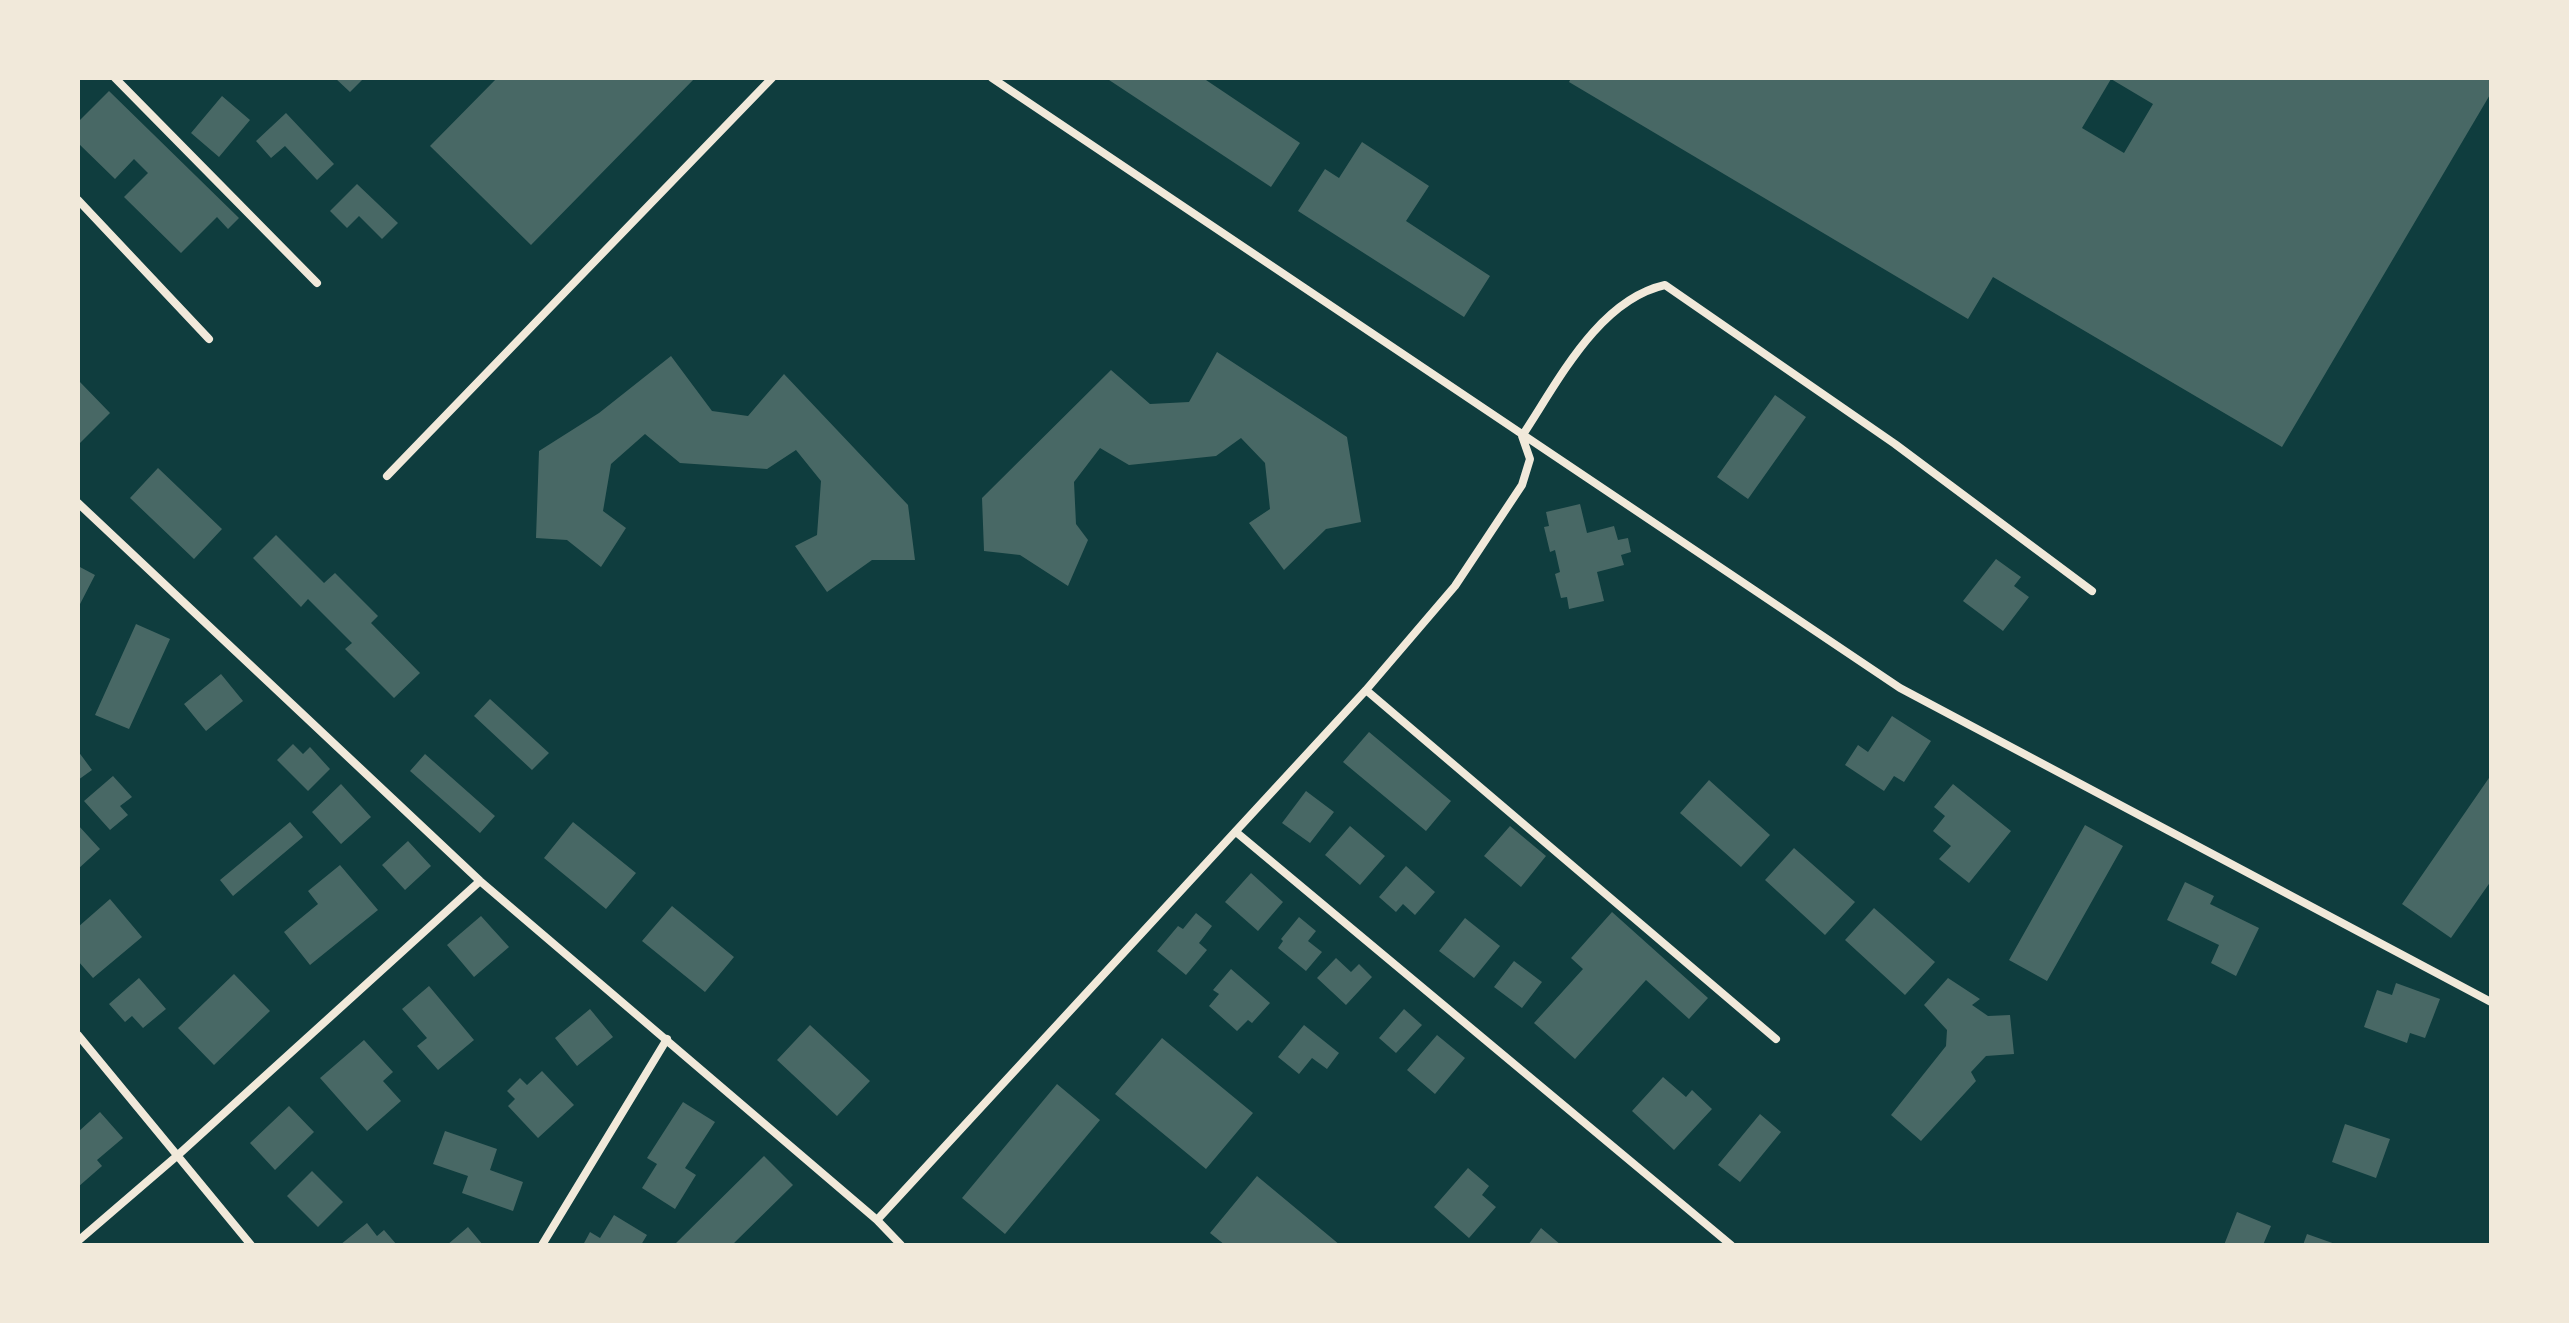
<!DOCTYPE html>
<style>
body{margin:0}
#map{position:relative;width:2569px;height:1323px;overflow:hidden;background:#0f3d3e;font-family:"Varela Round",sans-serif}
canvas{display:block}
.frame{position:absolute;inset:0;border:80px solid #f1e9da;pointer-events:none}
</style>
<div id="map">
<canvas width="2569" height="1323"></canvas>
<div class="frame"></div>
</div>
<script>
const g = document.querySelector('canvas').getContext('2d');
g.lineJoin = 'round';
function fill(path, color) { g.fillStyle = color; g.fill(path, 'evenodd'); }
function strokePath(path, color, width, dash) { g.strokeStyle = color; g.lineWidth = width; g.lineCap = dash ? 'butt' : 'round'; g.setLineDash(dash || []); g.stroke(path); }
const building = new Path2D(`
 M335,78H364L350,92Z
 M497,78H695L531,245L430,146Z
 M1106,78H1203L1300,143L1271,187Z
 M1571,78H2491V93L2282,447L1993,277L1968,319L1569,82ZM2111,79L2153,104L2124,153L2082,128Z
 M109,91L239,218L228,229L217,217L181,253L124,197L148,173L134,159L115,179L78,143V122Z
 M222,96L250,120L219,157L191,133Z
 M286,113L334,164L317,180L285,146L271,158L256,141Z
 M1362,142L1429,186L1406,221L1490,276L1464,317L1298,211L1325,169L1339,178Z
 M357,184L398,223L382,239L359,216L347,228L330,211Z
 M1217,352L1347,437L1361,522L1326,529L1284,570L1249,523L1270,509L1265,463L1241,438L1216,456L1129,465L1100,448L1074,482L1076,524L1088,540L1068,586L1020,555L984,551L982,498L1111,370L1150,404L1189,402Z
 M671,356L712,411L748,416L784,374L908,505L915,560H872L827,592L795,546L817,535L821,481L796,450L767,469L680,463L645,434L611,464L603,511L626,528L601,567L567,540L536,538L539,451L599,413Z
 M80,382L110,413L78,445V384Z
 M1775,395L1806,417L1748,499L1717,477Z
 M158,468L222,529L194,559L130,498Z
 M1580,504L1587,533L1614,526L1618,540L1628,538L1631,552L1621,555L1624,565L1597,572L1604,601L1569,609L1567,597L1561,598L1555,574L1560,572L1555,550L1550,552L1544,527L1549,526L1546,512Z
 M276,535L324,583L335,573L378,616L371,623L420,673L394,698L345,649L352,643L308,599L301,607L253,558Z
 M1996,559L2021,577L2014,586L2029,597L2003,631L1963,601Z
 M78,566L95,575L78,608Z
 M136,624L170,639L129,729L95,715Z
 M221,674L243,701L206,731L184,704Z
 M490,699L549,753L532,770L474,716Z
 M1892,716L1931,741L1904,782L1894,776L1884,791L1845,765L1858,745L1868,752Z
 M1369,732L1451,801L1426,831L1343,762Z
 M293,744L303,754L310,747L330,769L308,791L277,760Z
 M78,751L92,770L78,780Z
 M425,754L495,816L480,833L410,771Z
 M2491,775V881L2451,938L2402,904Z
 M113,776L132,797L120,806L128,815L110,830L84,801Z
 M1709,780L1770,835L1741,867L1680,813Z
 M341,784L371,817L341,844L312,812Z
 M1953,784L2011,831L1969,883L1939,859L1951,846L1933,831L1945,816L1934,807Z
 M1306,791L1334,812L1310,843L1282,823Z
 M290,822L303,837L233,896L220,880Z
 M573,822L636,873L606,909L544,858Z
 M78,825L100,849L78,869Z
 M2085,825L2123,846L2047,981L2009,960Z
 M1350,826L1385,856L1360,885L1325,855Z
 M1510,826L1546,856L1521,887L1484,856Z
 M408,841L431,866L405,890L382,865Z
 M1794,848L1855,902L1825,935L1765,880Z
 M340,865L378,910L310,965L284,932L318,904L308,891Z
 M1406,866L1435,892L1415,915L1403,904L1396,912L1379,897Z
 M1251,873L1283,902L1258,931L1225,902Z
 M2185,882L2214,896L2210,904L2259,928L2236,976L2211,963L2219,945L2167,920Z
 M110,899L142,937L93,978L78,961V927Z
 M672,906L734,957L705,992L642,941Z
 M1874,908L1935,962L1905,995L1845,940Z
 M1612,912L1708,998L1689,1019L1646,980L1575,1059L1534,1023L1583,969L1571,958Z
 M1196,913L1212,926L1199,943L1207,950L1186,975L1157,951L1178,926L1183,929Z
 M481,916L509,947L474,977L447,945Z
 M1299,917L1316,931L1308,941L1322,952L1306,971L1278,948L1283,941L1281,939Z
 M1465,918L1500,946L1474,978L1439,951Z
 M1336,958L1351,972L1359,964L1372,977L1346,1005L1317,978Z
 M1514,961L1542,982L1522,1008L1494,987Z
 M1231,969L1270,1003L1252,1023L1248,1020L1237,1031L1209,1006L1219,994L1213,990Z
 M234,974L270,1011L214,1065L178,1028Z
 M139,978L166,1009L143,1028L132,1016L125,1022L109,1004Z
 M1948,978L1980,999L1972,1005L1988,1016L2010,1015L2014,1054L1986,1056L1971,1072L1976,1081L1921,1141L1891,1115L1946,1046L1947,1030L1924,1005Z
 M2396,983L2440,999L2425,1038L2410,1033L2407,1043L2364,1027L2377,990L2392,995Z
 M429,986L474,1040L438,1070L417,1046L427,1038L402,1009Z
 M590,1009L613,1037L577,1066L555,1038Z
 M1404,1009L1422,1025L1396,1053L1379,1038Z
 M810,1025L870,1081L837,1116L777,1060Z
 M1304,1025L1339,1053L1327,1069L1312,1058L1299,1074L1278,1057Z
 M1437,1035L1465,1058L1435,1094L1407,1070Z
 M1162,1038L1253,1113L1206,1169L1115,1094Z
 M364,1040L393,1072L383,1081L401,1101L367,1131L320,1078Z
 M542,1071L574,1105L538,1138L508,1106L515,1099L507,1091L520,1078L527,1085Z
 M1663,1077L1686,1097L1692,1090L1712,1109L1674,1150L1632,1111Z
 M1057,1084L1100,1120L1005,1234L962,1198Z
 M683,1102L715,1122L685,1168L696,1175L675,1209L642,1188L657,1164L647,1158Z
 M289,1106L314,1132L275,1170L250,1143Z
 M100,1112L123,1138L97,1160L102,1166L78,1187V1132Z
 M1760,1114L1781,1132L1740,1182L1718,1165Z
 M2345,1124L2390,1139L2376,1178L2332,1162Z
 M445,1131L497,1149L490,1170L523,1182L513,1211L462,1193L468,1176L433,1164Z
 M764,1156L793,1185L732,1245H674Z
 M1468,1168L1489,1186L1482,1195L1496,1207L1469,1238L1434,1207Z
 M312,1171L343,1202L318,1227L287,1196Z
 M1257,1176L1340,1245H1225L1210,1233Z
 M2237,1212L2271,1226L2263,1245H2224Z
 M614,1215L647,1235L641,1245H583L590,1232L600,1238Z
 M367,1223L377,1236L384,1230L397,1245H340Z
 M468,1227L483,1245H447Z
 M1541,1228L1561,1245H1528Z
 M2307,1234L2338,1245H2303Z`);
const minor = new Path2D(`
 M115,78L317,283
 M992,78L1900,688L2491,1002
 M78,200L209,339
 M387,476L772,78
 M78,503L480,881L877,1220L901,1245
 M1366,690L1776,1039
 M1236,832L1731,1245
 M78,1035L251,1245
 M877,1220L1366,690L1455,586L1522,485L1530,459L1522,436C1558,382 1598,300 1665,285L1895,444L2092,591
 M78,1241L178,1155L480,881
 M542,1245L667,1039`);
fill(building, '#486865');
strokePath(minor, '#f1e9da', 8);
</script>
